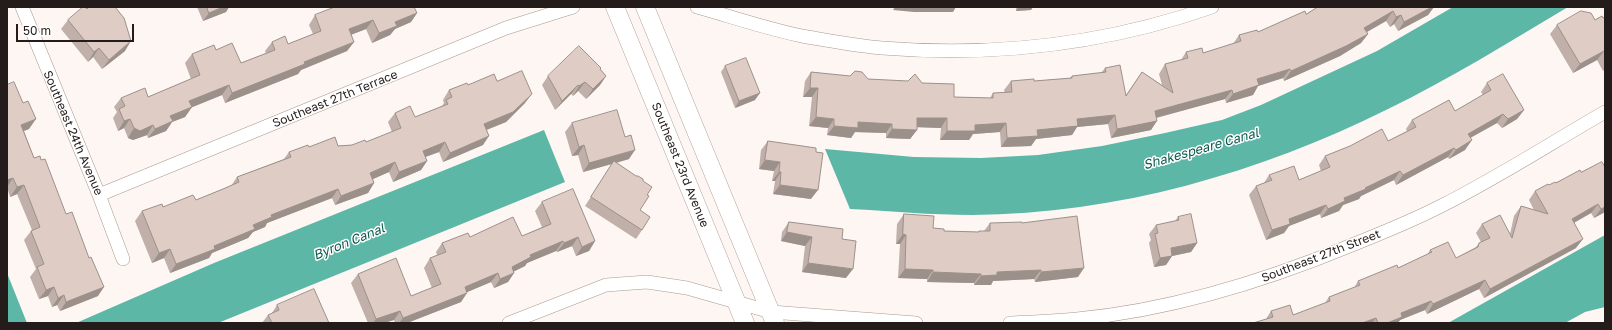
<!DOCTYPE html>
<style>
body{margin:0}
#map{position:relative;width:1612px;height:330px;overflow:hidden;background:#fdf6f3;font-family:"Golos Text",sans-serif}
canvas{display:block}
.frame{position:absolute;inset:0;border:8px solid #231c1a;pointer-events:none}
.scale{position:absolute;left:16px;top:24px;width:118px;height:18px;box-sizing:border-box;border:2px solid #231c1a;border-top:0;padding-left:5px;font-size:12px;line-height:14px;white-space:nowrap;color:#231c1a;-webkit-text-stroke:3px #fff;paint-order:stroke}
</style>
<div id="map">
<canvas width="1612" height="330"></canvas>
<div class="frame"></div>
<div class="scale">50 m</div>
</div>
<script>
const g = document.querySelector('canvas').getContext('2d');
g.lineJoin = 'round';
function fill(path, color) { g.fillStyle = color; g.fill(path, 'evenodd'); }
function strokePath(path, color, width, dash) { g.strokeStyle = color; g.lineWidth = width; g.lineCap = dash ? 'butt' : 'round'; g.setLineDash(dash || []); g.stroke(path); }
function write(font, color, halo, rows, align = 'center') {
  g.font = font + ' "Golos Text",sans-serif'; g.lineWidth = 3; g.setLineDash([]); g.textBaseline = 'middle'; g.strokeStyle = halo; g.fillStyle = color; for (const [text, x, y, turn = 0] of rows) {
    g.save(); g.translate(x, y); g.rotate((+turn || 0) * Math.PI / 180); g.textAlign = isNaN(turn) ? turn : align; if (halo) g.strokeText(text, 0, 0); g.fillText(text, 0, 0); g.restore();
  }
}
const water = new Path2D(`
 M1453,7H1568C1509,42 1450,79 1388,109C1259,173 1117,214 972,215C931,215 891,211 850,209L825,149L914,157L981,158L1038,155L1102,146L1165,133L1222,120L1261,105L1377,51Z
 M544,130L565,182L218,323H76L214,263Z
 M1605,235V307L1585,312L1565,323H1448Z
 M7,273L27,323H7Z`);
const street = new Path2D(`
 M22,7L99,195L123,259
 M697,7C733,17 770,30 807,37C832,41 857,46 882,48C994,57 1106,44 1212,7
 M99,195L506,28L573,7
 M509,323L606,285L647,282L687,288L771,312L916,323
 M1010,323C1032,322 1055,321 1077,319C1172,310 1265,281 1352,245C1382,233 1412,221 1441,206C1497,178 1551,143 1605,112`);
const secondary = new Path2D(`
 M615,7L745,323
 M645,7L775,323`);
const wall = new Path2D(`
 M197,7H229L226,12L203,21Z
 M1016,7H1033L1031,10L1016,11Z
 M1318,7H1434L1428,15L1398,31L1394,24L1390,27L1386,21L1367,32L1368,34L1361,43L1340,56L1284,81L1283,78L1258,86L1253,95L1226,103L1225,99L1156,118L1151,130L1111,138L1108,124L1077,127L1072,135L1036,139L1031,146L1001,147L1000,132L973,134L969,140H940L941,128L917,127V130L910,139L886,138V133L855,132L851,138L827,135L828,128L809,126L812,97H803L805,81L811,72L868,79L922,83L954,97L990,98L993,93H1005L1004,90L1011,81H1034L1070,78L1072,76L1101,73L1105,68L1126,95L1142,72L1162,85L1159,74L1165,64L1181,60L1186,52L1203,53L1233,44L1239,35L1258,32L1306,14Z
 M417,13L411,22L395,29L390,35L372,43L366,29L351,35L354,42L347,51L301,70L298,74L225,103L222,95L192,107L185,117L172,122L166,131L148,138L147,135L133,140L128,138L124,128L118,131L113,118L117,112L114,107L121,98L148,97L191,79L185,63L192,54L216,50L241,63L266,53L265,51L272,42L288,44L313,34L309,25L315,15Z
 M1605,17V70L1603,71L1597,60L1573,73L1550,34L1557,25L1595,20Z
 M68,20L125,51L102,69L93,57L88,62L61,29Z
 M725,66L755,100L735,108L721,72Z
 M601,68L600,69L606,76L600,85L586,99L578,91L573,96L571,94L555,110L542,85L548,76Z
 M497,81L525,103L506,122L487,130L483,145L443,162L439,152L425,157L427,161L421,170L393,182L389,172L373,179L374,183L368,193L335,205L332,198L267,223L265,227L253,232L248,238L212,253L209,258L170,273L164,258L152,263L135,221L142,211L196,200L223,189L231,186L237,177L284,159L289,152L309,147L352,145L366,142L392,132L388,122L395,113L415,117L442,106L444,103L443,100L449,90L468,85Z
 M1487,83L1524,110L1517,119L1502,128L1497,123L1470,138L1465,150L1449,159L1448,157L1396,185L1394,180L1361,196L1359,199L1343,205L1339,211L1321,218L1320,214L1289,226L1284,233L1266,240L1249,195L1256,186L1264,183L1269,175L1299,180L1321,171L1319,165L1325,156L1388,141L1407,131L1406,129L1412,120L1455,111L1483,95L1481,92Z
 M7,85L29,129L24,131L34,158L98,296L60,311L57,305L52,307L48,296L39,299L30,277L36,269L24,240L31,231L32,230L17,194L10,197L7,187Z
 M572,123L629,159L616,163L647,195L640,210L642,230L636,239L585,206L612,164L583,172L578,155L572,156L565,132Z
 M768,141L811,199L773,194L775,181H772L774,171L759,169L761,150Z
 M1605,167V212L1594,218L1591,213L1574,223L1576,248L1484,298L1479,289L1427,314L1425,310L1400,320L1398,323H1253L1266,319L1271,311L1293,315L1325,303L1329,297L1354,288L1358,281L1398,268L1427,255L1430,250L1456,258L1476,247L1479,243L1481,242L1476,233L1482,224L1510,234L1514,216L1521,206L1534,210L1529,200L1535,191L1581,172Z
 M542,202L595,241L589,251L576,256L572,246L557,252L556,251L527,263L525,266L514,271V273L508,282L494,288L491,282L467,292L461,302L407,323H395L394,320L384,323H368L351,283L358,274L411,296L432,288L424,268L430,258L437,255L436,252L442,243L470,237L522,236L542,227L535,211Z
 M904,214L933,228L944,231L978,232L979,231H984L990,223H1022L1078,277L1035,282L1034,279L993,281L991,285H974V283L927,282V279L898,278L900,244H896L897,224Z
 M1178,217L1197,243L1191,252L1172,256L1166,265L1154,267L1149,243L1151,240L1149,234L1156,225L1175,221Z
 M789,222L842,239L846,278L802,272L805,246L781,241L782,232Z
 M277,305L329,323H262L268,315L272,313Z`);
const shadedWall = new Path2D(`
 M223,7H229L226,12L203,21L209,13Z
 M885,7H894V8Z
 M895,7H956L953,12H914L893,10Z
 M1019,7H1033L1031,10L1016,11Z
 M1432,7H1434L1428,15L1398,31L1404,22Z
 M1393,11L1386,21L1358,37L1364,28Z
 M417,13L411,22L395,29L390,35L372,43L379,33L395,22Z
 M1401,15L1394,24L1390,27L1396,17Z
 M373,20L366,29L342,38L349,29Z
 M1368,34L1361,43L1340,56L1284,81L1291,71Z
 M131,41L125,51L102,69L109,60Z
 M354,42L347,51L301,70L298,74L225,103L232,93L304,62Z
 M99,48L93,57L88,62L94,52Z
 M1604,51L1597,60L1573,73L1580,64Z
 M1290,69L1283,78L1258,86L1253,95L1226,103L1233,94L1257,79Z
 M606,76L600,85L586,99L593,89Z
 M585,82L578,91L573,96L579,86Z
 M229,85L222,95L183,111L189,101Z
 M578,85L571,94L555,110L562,101Z
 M810,88H818L812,97H803Z
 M1232,90L1225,99L1148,120L1155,111Z
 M760,93L755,100L735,108L739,101Z
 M532,94L525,103L506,122L478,133L484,124Z
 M192,107L185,117L172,122L166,131L148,138L155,129L170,116Z
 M1524,110L1517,119L1502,128L1508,119Z
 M1503,114L1497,123L1461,143L1468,134Z
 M1115,115L1108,124L1077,127L1072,135L1036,139L1031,146L1001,147L1007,138L1077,119Z
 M816,117L834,119L828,128L809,126Z
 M917,118H947L941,128L911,127Z
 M36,119L29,129L15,134L21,125Z
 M130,119L124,128L118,131L124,121Z
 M1157,121L1151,130L1111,138L1117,129Z
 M858,122L892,124L886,133L855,132L851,138L827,135L834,126Z
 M1006,123L1000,132L973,134L969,140H940L947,131L975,125Z
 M153,125L147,135L133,140L128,138L134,128Z
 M892,129L917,130L910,139L886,138Z
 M489,136L483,145L443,162L450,153Z
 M1472,140L1465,150L1449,159L1456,150Z
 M445,142L439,152L417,160L423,151Z
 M584,145L578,155L572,156L579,147Z
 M1454,148L1448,157L1396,185L1403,175Z
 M635,150L629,159L583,172L589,163Z
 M765,160L780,162L774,171L759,169Z
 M427,161L421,170L393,182L399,172Z
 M395,162L389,172L364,183L370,173Z
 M1400,171L1394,180L1361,196L1359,199L1343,205L1339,211L1321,218L1328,209L1344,198Z
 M779,172H781L775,181H772Z
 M13,178L7,187V180Z
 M374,183L368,193L335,205L341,196Z
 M24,185L17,194L10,197L17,187Z
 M780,185L818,190L811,199L773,194Z
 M338,189L332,198L267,223L265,227L253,232L248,238L212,253L209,258L170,273L176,264L214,246L271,215Z
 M1598,204L1591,213L1568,226L1572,219Z
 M1326,205L1320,214L1289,226L1284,233L1266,240L1272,230L1289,219Z
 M1605,207V212L1594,218L1601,209Z
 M787,232L812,237L805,246L781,241Z
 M903,234L906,235L900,244H896Z
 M578,237L572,246L557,252L564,243Z
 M1583,239L1576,248L1484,298L1490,289Z
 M563,241L556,251L527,263L525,266L505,276L512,267L530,255Z
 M595,241L589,251L576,256L582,247Z
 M1197,243L1191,252L1172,256L1166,265L1154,267L1160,258L1171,248Z
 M170,249L164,258L152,263L159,253Z
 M808,263L853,269L846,278L802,272Z
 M1084,268L1078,277L1035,282L1041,272Z
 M905,269L933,270L927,279L898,278Z
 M1041,270L1034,279L993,281L991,285H974L981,276L997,272Z
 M933,272L981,274L974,283L927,282Z
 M498,273L491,282L458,296L465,287Z
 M514,273L508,282L494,288L500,279Z
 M1485,280L1479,289L1427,314L1433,304Z
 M54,287L48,296L39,299L46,290Z
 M104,287L98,296L60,311L66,302Z
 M467,293L461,302L407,323H399L403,318Z
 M64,295L57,305L52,307L58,298Z
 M1431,301L1425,310L1400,320L1398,323H1387L1401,313Z
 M400,311L394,320L384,323H373L376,319Z
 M1376,318L1372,323H1362Z`);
const building = new Path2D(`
 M83,7H85L87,9L89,7H115L124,18L131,41L109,60L99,48L94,52L68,20Z
 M207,7H223L209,13Z
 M335,7H414L417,13L395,22L397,26L379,33L373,20L349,29L354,42L304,62L305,64L232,93L229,85L189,101L192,107L170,116L173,121L155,129L153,125L140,131L134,128L130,119L124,121L119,109L125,106L121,98L145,88L148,97L200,75L192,54L214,45L216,50L232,43L241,63L275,50L272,42L285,36L288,44L321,31L315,15Z
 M1318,7H1432L1404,22L1401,15L1396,17L1393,11L1364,28L1368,34L1346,46L1291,71L1290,69L1257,79L1259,85L1233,94L1232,90L1155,111L1157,121L1117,129L1115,115L1077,119L1078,126L1037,130L1038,136L1007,138L1006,123L975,125V131H947V118H917V130L892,129V124L858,122V128L834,126V119L816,117L818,88H810L811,72L850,76L855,71L862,72L868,79L908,81L915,74L922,83L954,84V97L993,98V93L1012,92L1011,81L1034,79V81L1072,78V76L1106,72L1105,68L1120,65L1126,96L1142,72L1173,93L1165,64L1188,58L1186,52L1202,48L1203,53L1241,41L1239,35L1257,30L1258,32L1305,11L1306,14Z
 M1581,11L1591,13L1595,20L1602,16L1603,18L1605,17V53L1604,51L1580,64L1557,25Z
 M579,46L601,68L600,69L606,76L593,89L585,82L579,86L578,85L562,101L548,76Z
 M746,58L760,93L739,101L725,66Z
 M522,71L532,94L513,112L484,124L489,136L450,153L445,142L423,151L427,161L399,172L395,162L370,173L374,183L341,196L338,189L271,215L272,217L253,225L255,229L214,246L215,249L176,264L170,249L159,253L142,211L162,204L163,207L193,195L196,200L223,189L239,182L237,177L291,157L289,152L308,145L309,147L335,137L338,146L352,145L365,140L366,142L401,128L395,113L410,106L415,117L448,104L446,100L452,97L449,90L467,83L468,85L494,74L497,81Z
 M1503,74L1524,110L1508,119L1503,114L1468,134L1472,140L1456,150L1454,148L1403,175L1400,171L1365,188L1366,189L1344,198L1345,201L1328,209L1326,205L1289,219L1290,224L1272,230L1256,186L1272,180L1269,175L1294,166L1299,180L1330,167L1325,156L1350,146L1382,129L1388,141L1416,127L1412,120L1449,100L1455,111L1491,90L1487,83Z
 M14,82L23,103L28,101L36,119L21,125L34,158L40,156L41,160L45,159L66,214L72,212L89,258L91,257L104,287L66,302L64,295L58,298L54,287L46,290L37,267L44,264L31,231L40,227L24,185L17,187L13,178L7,180V85Z
 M617,110L625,137L631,135L635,150L589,163L584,145L579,147L572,123Z
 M768,141L816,148V152L823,153L818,190L780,185L781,172H779L780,162L765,160Z
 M614,161L636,176H638L643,179V181L652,187L647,195L649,196L640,210L650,217L642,230L591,197Z
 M1602,162L1605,167V207L1601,209L1598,204L1572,219L1583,239L1490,289L1485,280L1433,304L1431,301L1401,313L1402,317L1387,323H1378L1376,318L1362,323H1253L1273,317L1271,311L1290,305L1293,315L1330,301L1329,297L1360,285L1358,281L1397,265L1398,268L1432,252L1430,250L1448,242L1456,258L1478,247L1479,243L1490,238L1482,224L1500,215L1512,238L1521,206L1548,214L1535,191L1548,184L1549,185L1555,182L1556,183L1580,170L1581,172Z
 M573,189L595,241L582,247L578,237L564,243L563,241L530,255L531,257L512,267L514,273L500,279L498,273L465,287L467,293L403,318L400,311L376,319L358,274L396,258L411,296L441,284L430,258L446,252L442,243L468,233L470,237L513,217L522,236L551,224L542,202Z
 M904,214L934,216L933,228L944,229V231L979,232V231H990V223L1022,222V223L1077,216L1084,268L1041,272V270L997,272V275L981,276V274L933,272V270L905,269L906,235L903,234Z
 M1191,214L1197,243L1171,248L1172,256L1160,258L1155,234L1158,233L1156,225L1179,220L1178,217Z
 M789,222L843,229L842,239L856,241L853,269L808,263L812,237L787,232Z
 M314,289L329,323H272L268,315L279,310L277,305Z`);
const streetNames = [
 ["Southeast 27th Terrace",335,99,-22],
 ["Southeast 24th Avenue",73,133,67],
 ["Southeast 23rd Avenue",680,165,68],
 ["Southeast 27th Street",1321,256,-21]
];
const waterNames = [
 ["Shakespeare Canal",1201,149,-16],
 ["Byron Canal",349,242,-22]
];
fill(water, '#5cb7a6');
strokePath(street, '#aa9991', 14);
strokePath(secondary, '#aa9991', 19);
strokePath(street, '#fff', 13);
strokePath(secondary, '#fff', 18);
fill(wall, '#c0b0a9');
fill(shadedWall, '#9c908a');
fill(building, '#dfcdc5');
strokePath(building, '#9c908a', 1);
write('12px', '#231c1a', '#fff', streetNames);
write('italic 13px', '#0b5a4e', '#fff', waterNames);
</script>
